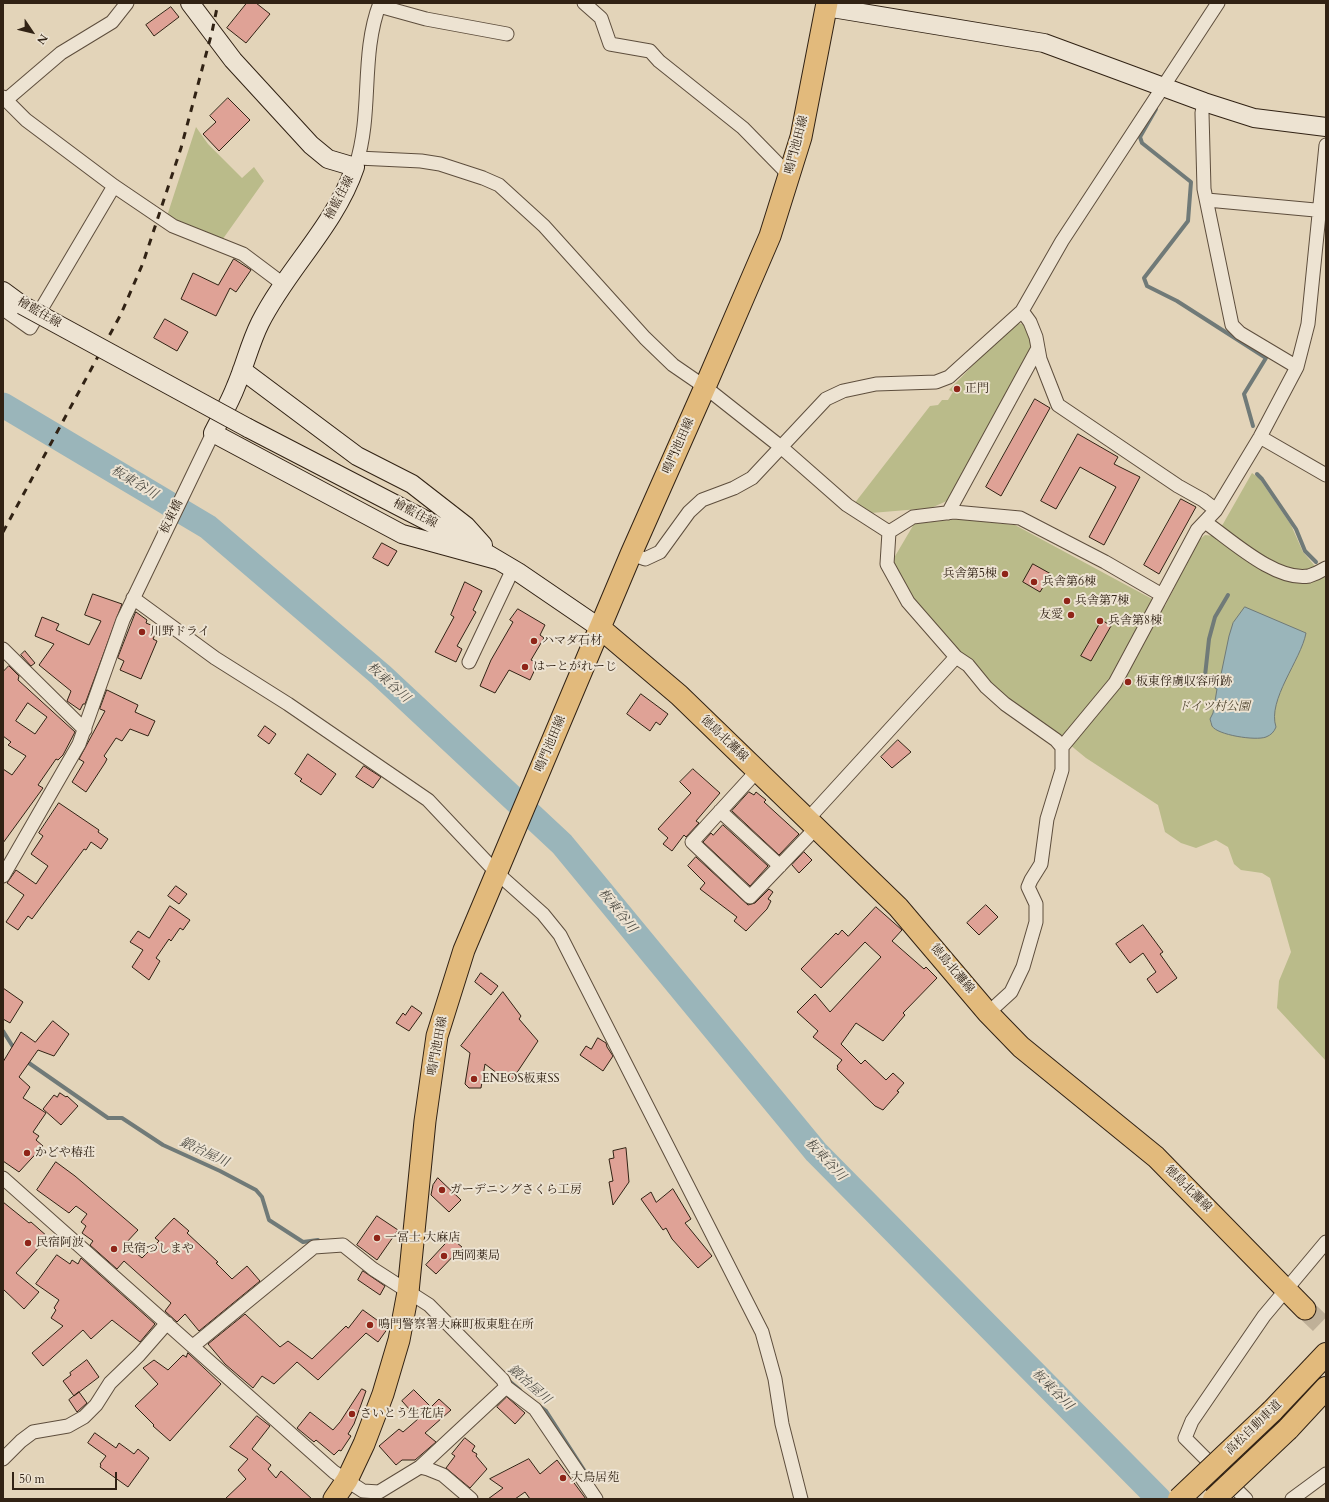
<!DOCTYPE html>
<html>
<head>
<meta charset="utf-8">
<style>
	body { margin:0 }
	#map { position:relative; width:1329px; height:1502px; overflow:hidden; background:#e3d4b9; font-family:Cardo,serif }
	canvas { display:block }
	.frame { position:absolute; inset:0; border:4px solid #312214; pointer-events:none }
	.north { position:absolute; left:12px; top:12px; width:40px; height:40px; -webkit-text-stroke:3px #ede3d2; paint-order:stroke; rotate:125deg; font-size:11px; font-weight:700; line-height:16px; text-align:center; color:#312214 }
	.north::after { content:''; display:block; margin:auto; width:14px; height:18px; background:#312214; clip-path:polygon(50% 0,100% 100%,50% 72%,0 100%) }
	.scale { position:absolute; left:12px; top:1472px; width:105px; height:18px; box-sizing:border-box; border:2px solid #312214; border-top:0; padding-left:5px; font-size:12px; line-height:14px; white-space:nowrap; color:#312214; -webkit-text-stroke:3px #ede3d2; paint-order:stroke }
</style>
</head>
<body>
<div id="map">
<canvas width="1329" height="1502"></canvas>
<div class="frame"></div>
<div class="north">N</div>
<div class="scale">50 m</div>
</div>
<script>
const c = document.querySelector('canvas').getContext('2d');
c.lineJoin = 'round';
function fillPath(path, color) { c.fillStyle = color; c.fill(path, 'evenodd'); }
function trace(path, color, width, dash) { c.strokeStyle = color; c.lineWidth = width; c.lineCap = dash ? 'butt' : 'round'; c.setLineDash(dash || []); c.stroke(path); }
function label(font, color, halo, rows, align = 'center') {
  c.font = font + ' Cardo,"Noto Serif JP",serif'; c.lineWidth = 4; c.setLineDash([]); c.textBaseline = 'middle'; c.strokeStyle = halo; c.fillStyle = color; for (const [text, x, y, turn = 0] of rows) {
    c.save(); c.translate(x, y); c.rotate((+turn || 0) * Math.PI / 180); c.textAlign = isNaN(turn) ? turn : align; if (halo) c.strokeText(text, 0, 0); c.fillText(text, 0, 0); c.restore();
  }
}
const green = new Path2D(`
	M196,127L208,144L242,178L254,167L264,181L220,243L167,216Z
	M1015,322L1028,326L1033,346L949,500L931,508L871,513L854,504L930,406L938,405L942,400H948L953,392L949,390Z
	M1252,473L1259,478L1291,525L1303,552L1326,579V1061L1277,1008L1279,981L1291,952L1270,878L1262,873L1241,870L1234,864L1228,847L1216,840L1196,848L1181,843L1165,832L1158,805L1086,758L1058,735L1008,700L957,652L919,611L891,563L914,524L959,519L1015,525L1165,606L1198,541L1205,535L1214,536L1223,524Z`);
const water = new Path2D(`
	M1245,607L1306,633C1301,660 1267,700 1276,727C1274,732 1271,735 1266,737C1256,741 1217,735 1212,726C1211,724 1211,721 1210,719L1213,713L1217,689L1215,688V685L1219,684L1229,636L1233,623Z`);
const stream = new Path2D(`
	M1156,109L1140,137L1142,143L1191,182L1188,221L1144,278L1147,286L1177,301L1266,358L1244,394L1253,426
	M1257,474L1262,479L1296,529L1305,551L1316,562
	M1209,685H1204L1209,639L1215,617L1228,595
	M3,1031L15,1050
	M26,1061L108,1118H122L163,1145L220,1171L256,1190L262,1197L269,1220L303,1242L318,1240
	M508,1380L520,1390
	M539,1406L546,1411L584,1470`);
const river = new Path2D(`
	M3,405L208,527L381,675L562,844L816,1152L1159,1499`);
const building = new Path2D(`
	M247,3H256L270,14L246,43L227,28Z
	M171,7L179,17L154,36L146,25Z
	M228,98L250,120L219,151L203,134L216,122L210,116Z
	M234,259L251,270L236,292L230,288L216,316L181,299L193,273L218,285Z
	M165,319L188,332L177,351L154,338Z
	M1035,399L1050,408L1001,496L986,487Z
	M1078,434L1118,457L1114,464L1140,477L1104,545L1089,537L1116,487L1080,467L1056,509L1041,501Z
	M1181,499L1196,507L1159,574L1144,565Z
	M382,543L397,551L388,566L373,558Z
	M1033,564L1051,574L1040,592L1023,582Z
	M465,582L482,591L473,610L476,612L457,646L462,649L456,662L435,652L454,617L451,615Z
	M93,594L122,604L85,704H83L80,710L67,701L71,691L39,665L54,644L35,636L42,617L59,624L56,630L89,645L101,621L85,615Z
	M518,609L545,625L540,635L544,638L531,660L538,663L530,680L509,670L495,693L480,686L491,660L513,622L510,620Z
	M136,612L147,620L146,623L158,628L153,639L157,641L141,679L120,670L124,661L118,658Z
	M1102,620L1111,626L1091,661L1081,656Z
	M25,651L35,663L31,666L21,655Z
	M9,666L19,676L18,680L75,732L63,755L58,760L56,759L38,785L43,788L3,843V769L12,775L26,756L8,745L11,742L3,736V672ZM28,703L47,717L35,734L16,721Z
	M107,690L138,705L135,712L155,721L148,736L130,729L122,741L116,738L104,756L107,759L105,763L86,792L72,782L84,762L79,759L105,711L100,709Z
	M641,694L668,714L660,725L656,722L650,731L627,714Z
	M265,726L276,734L269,744L258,736Z
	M898,740L911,752L892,768L881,757Z
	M308,754L336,774L321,795L300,781L302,779L295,774Z
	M364,766L381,777L373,788L356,777Z
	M693,769L720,793L696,821L699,823L686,837L684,835L672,851L663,844L668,838L658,829L691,793L680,782Z
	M749,792L754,795L756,792L766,800L764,802L799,834L779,855L732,811Z
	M59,803L99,830L98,832L108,839L101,849L91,842L86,850L84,849L32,919L28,916L18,930L6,922L24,895L7,883L16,870L36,884L48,866L31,854L43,836L39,833Z
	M723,825L768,866L750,886L703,842L711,833L713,835Z
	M804,852L812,860L799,873L792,865Z
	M696,857L748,905L755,903L769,889L773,892L768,899L771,901L767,909L746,931L734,921L737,917L700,889L705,883L688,866Z
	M176,886L187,894L179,904L168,896Z
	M986,905L998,917L979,935L967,923Z
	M170,906L190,920L183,930L180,928L171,941L169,939L156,958L160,961L149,980L132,967L143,950L130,942L138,931L149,938Z
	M876,907L902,930L892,941L924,969L926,967L937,978L903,1013L905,1015L883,1041L856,1023L841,1044L861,1064L865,1060L886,1080L893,1073L904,1083L897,1091L899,1092L883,1110L875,1106L837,1069L838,1067L837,1066L842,1060L813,1037L818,1031L797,1012L815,994L830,1012L881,957L865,942L821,988L801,969L836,933L838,935L842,930L848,936Z
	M1143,925L1163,952L1160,954L1177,978L1157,993L1147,979L1156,972L1143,953L1130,963L1116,944Z
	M481,973L498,986L491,995L475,982Z
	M3,988L23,1002L10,1023L3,1019Z
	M503,992L521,1016L519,1019L538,1041L510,1083L485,1064L481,1088H469L465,1084L470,1053L461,1046Z
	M412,1006L422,1013L409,1031L396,1023L403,1013L405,1015Z
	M53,1021L69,1034L54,1056L38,1050L19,1077L30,1087L23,1098L46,1113L33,1132L39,1136L36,1140L43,1146L19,1172L3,1161V1062L21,1032L35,1042Z
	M598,1038L606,1043L607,1047L613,1056L603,1071L580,1055L586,1046L591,1049Z
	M60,1093L66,1097L67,1096L78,1106L61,1125L43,1109L54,1095L57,1097Z
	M626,1148L629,1182L613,1205L609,1182L613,1181L609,1159L614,1158L613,1151Z
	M56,1162L75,1176L138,1230L125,1244L142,1258L159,1241L155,1238L174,1218L189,1231L187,1233L218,1262L216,1263L232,1279L247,1266L260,1281L199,1331L185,1314L177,1322L165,1311L171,1303L124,1261L117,1269L90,1245L93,1241L82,1233L86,1226L81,1222L87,1214L76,1206L69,1213L37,1190Z
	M438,1178L461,1200L449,1212L431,1195L433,1185Z
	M673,1189L691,1219L685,1223L712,1256L698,1268L672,1239L666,1228L663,1230L641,1199L651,1192L656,1202Z
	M3,1202L29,1223L31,1222L48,1237L16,1273L39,1292L24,1309L3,1289Z
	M377,1216L398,1230L377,1260L357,1245Z
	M451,1238L462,1247L436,1274L426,1265Z
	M57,1255L70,1264L72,1260L78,1264L81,1258L155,1324L140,1342L112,1320L91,1339L83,1330L43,1366L32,1353L63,1326L51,1318L56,1310L54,1308L59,1300L36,1284Z
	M363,1271L385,1286L380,1295L358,1280Z
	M363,1310L388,1328L378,1342L366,1333L318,1380L297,1362L274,1384L262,1376L253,1388L225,1364L208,1344L245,1314L280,1347L288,1341L312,1359L346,1326L348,1328Z
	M188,1353L221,1384L170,1441L153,1426L154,1425L135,1406L158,1384L143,1368L154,1360L168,1370L183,1355L186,1357Z
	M87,1360L99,1377L74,1396L63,1381L71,1375L70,1373Z
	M362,1389L366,1391L354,1424L348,1434L351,1436L341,1451L339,1450L334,1455L316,1440L314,1442L297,1428L310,1412L333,1430L340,1422Z
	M414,1390L431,1407L439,1399L451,1410L425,1433L436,1442L415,1460H402L396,1465L379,1446L399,1429L403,1432L418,1419L402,1401Z
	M79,1392L87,1403L77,1412L69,1400Z
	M507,1397L525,1413L515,1424L497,1407Z
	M257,1416L270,1426L252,1449L271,1465L268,1469L276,1478L281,1471L312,1499H225L246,1479L238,1470L248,1459L230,1447Z
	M95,1433L116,1448L119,1443L134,1454L138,1449L149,1458L128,1487L100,1467L101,1465L100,1464L106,1456L88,1443Z
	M465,1438L475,1446L472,1451L477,1454L476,1456L487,1469L470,1488L446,1468L455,1456L452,1454Z
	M529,1459L540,1474L557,1460L586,1499H530L525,1492L515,1499H488L503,1488L490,1479Z`);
const primaryTunnel = new Path2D(`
	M1305,1309L1326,1329`);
const street = new Path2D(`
	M584,3L601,18L610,44L650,51L659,61L743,128L789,175
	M379,6L426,19L507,34
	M3,97L26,120L114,186L173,226L243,254L283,284
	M6,100L61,53L112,22L127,3
	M1204,102L1202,113L1204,189L1232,325L1240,333L1297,367
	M358,158L421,161L440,164L483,178L499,185L544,226L645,338L673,365L705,387L781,447L847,505L889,532
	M356,165C373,112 360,55 380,3
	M1207,200L1326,211
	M3,309L30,328L114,186
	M1022,311L1030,322L1036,337L1040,359L1058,405L1178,486L1203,500L1216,510
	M1260,437L1326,475
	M948,513L1038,348
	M1205,522C1231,540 1276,582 1309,576C1315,574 1321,571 1326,568
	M631,554L645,559L660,552L689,512L702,500L734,488L752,478L826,399L843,391L876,384L936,382L949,377L1022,311L1062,241L1218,3
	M133,598L215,658L288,704L428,800L496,872L543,914L560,935L762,1332L775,1379L782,1424L801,1499
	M3,649L85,730
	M469,662L513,569
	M1062,747L1115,683L1197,530L1216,510L1260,437L1297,367L1308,324L1326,145
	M757,771L692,842L750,897L816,828
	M720,811L780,866
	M807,820L956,657
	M3,876L79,744L123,620L213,433
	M988,1013L1011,992L1023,967L1036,922V904L1028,887L1031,880L1041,864L1047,819L1062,770V747L1056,740L1005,704L986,687L968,665L956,657L908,602L887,564L889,532L913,517L954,512L1020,518L1105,562L1162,595
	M3,1178L334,1472L363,1491L379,1492L420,1467L428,1469L443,1475L471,1499
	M193,1346L314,1247L343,1245L373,1269L429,1305L503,1380L506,1387L420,1467
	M506,1387L535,1409L596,1499
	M3,1459L21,1441L33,1432L68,1426L84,1417L96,1405L110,1383L139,1355L167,1323
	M1246,1499L1185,1438L1192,1421L1264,1316L1326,1242
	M1292,1499L1326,1474`);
const secondary = new Path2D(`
	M190,3L233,60L311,145L328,159L355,167C335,226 287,269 260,323C250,343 245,365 236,386C230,402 221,417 213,433L402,534L497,560
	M826,7L1044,43L1204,102L1254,118L1326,127
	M3,291L22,305
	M242,370L357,456L412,484L466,526L483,545
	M248,428L464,540L518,572L600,628`);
const primary = new Path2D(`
	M600,628L679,695L898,907L988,1013L1021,1047L1156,1157L1305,1309
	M334,1499L347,1480L364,1444L383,1394L399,1340L408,1292L425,1121L437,1036L464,950L631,554L705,387L770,236L801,137L827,3`);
const highway = new Path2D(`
	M1272,1411L1326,1354
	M1288,1429L1326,1388`);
const rail = new Path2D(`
	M3,532L121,314L143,263L181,148L212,32L218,3`);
const secondaryBridge = new Path2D(`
	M22,305L248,428`);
const highwayBridge = new Path2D(`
	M1179,1499L1272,1411
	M1214,1499L1288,1429`);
const markers = [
	[957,389,4,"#8f2418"],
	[1005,574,4,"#8f2418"],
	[1034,582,4,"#8f2418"],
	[1067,601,4,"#8f2418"],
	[1071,615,4,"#8f2418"],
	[1100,621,4,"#8f2418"],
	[142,632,4,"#8f2418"],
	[534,641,4,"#8f2418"],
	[525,667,4,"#8f2418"],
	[1128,682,4,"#8f2418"],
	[474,1079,4,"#8f2418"],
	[27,1153,4,"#8f2418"],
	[442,1190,4,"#8f2418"],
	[377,1238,4,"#8f2418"],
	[28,1243,4,"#8f2418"],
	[114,1249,4,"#8f2418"],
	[444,1256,4,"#8f2418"],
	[370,1325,4,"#8f2418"],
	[352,1414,4,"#8f2418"],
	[563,1478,4,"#8f2418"]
];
const streetNames = [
	["鳴門池田線",797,145,-75],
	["檜藍住線",340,198,-62],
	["檜藍住線",39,313,30],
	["鳴門池田線",679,446,-66],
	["檜藍住線",415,514,28],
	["板東橋",172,517,-64],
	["徳島北灘線",724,739,44],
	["鳴門池田線",551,744,-67],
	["徳島北灘線",952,969,50],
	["鳴門池田線",438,1046,-79],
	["徳島北灘線",1188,1189,45],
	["高松自動車道",1254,1428,-44]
];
const poiNames = [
	["正門",965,389],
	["兵舎第5棟",997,574,"right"],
	["兵舎第6棟",1042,582],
	["兵舎第7棟",1075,601],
	["友愛",1063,615,"right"],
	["兵舎第8棟",1108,621],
	["川野ドライ",150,632],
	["ハマダ石材",542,641],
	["はーとがれーじ",533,667],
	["板東俘虜収容所跡",1136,682],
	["ENEOS板東SS",482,1079],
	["かどや椿荘",35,1153],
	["ガーデニングさくら工房",450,1190],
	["一冨士 大麻店",385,1238],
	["民宿阿波",36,1243],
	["民宿つしまや",122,1249],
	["西岡薬局",452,1256],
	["鳴門警察署大麻町板東駐在所",378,1325],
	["さいとう生花店",360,1414],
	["大鳥居苑",571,1478]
];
const parkNames = [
	["ドイツ村公園",1214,707]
];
const waterNames = [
	["板東谷川",134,483,31],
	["板東谷川",388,683,42],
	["板東谷川",617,911,51],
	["鍛冶屋川",204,1153,25],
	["板東谷川",825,1160,47],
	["鍛冶屋川",529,1385,41],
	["板東谷川",1052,1390,45]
];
fillPath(green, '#babb8a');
fillPath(water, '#9ab5ba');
trace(water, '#707a78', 1);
trace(stream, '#707a78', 4);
trace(river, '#9ab5ba', 25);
fillPath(building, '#dfa296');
trace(building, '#312214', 1);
trace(primaryTunnel, '#bfb098', 21, [21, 10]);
trace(street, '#5e4e3d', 15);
trace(secondary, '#312214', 20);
trace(primary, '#312214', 23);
trace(highway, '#312214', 24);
trace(street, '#ede3d2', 13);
trace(secondary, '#ede3d2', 18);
trace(primary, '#e2ba7c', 21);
trace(highway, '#e2ba7c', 22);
trace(rail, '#312214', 3, [7, 7]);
trace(secondaryBridge, '#312214', 20, []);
trace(highwayBridge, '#312214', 24, []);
trace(secondaryBridge, '#ede3d2', 18);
trace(highwayBridge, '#e2ba7c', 22);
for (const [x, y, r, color] of markers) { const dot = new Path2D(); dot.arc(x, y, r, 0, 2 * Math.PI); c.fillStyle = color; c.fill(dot); trace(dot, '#ede3d2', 1.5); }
label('12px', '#312214', '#ede3d2', streetNames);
label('12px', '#312214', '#ede3d2', poiNames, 'left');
label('italic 12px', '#534832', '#ede3d2', parkNames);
label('italic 13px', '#504e46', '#ede3d2', waterNames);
</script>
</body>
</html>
